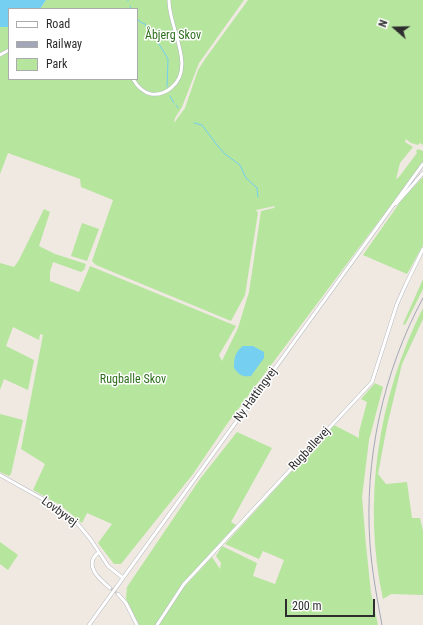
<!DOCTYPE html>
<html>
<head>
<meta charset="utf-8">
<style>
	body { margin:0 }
	#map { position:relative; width:423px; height:625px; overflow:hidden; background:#efe9e1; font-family:"Roboto Condensed",sans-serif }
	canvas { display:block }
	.legend { position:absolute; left:8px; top:8px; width:130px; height:72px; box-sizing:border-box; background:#fff; border:1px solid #ababab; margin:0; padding:5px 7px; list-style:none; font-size:12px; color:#2e2e2e }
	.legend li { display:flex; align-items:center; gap:8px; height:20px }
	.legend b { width:20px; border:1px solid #ababab }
	.north { position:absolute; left:375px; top:8px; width:40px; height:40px; -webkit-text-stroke:3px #fff; paint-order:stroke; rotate:290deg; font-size:11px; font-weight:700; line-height:16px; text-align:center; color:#2e2e2e }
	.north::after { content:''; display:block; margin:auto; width:14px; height:18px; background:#2e2e2e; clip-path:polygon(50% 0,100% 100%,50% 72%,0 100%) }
	.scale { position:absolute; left:285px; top:599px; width:90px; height:18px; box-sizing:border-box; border:2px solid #2e2e2e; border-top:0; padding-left:5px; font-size:12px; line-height:14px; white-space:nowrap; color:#2e2e2e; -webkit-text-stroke:3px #fff; paint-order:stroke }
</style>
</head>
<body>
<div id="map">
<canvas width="423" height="625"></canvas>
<ul class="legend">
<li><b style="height:5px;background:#fff"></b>Road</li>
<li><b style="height:5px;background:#a3a6b8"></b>Railway</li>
<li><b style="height:11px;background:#b6e59e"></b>Park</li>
</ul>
<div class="north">N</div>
<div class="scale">200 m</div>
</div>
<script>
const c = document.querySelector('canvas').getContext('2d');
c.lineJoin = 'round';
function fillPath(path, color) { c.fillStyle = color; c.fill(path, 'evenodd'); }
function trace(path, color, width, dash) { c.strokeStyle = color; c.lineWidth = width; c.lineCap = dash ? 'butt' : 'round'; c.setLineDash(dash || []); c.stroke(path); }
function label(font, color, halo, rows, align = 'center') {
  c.font = font + ' "Roboto Condensed",sans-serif'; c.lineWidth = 3; c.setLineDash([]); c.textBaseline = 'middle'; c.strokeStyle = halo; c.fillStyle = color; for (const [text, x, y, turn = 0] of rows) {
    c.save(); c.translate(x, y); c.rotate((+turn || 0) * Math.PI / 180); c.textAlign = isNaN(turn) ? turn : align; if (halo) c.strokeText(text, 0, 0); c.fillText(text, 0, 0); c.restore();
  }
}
const green = new Path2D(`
	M46,0H244L199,63L182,107L175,118L174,123L185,108L198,70L205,59L248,0H423V145L420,143L418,145L411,143L406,139L405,142L413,147L400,163L396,179L399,177L417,153L416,151L418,149L423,151V162L227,424L193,474L121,564H114L98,543L112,524L87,513L82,523L60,505L33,490L45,464L21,449L43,335L40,334L39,340L13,327L6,346L34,360L28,390L4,379L0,390V263L14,267L19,260L44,209L50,212L39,246L55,254L86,264L84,270L81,272L53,262L50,272V281L79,292L90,266L236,326L219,355L222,361L238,328L249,292L261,211L274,208L275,206L256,210L258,213L245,295L231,321L96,265L92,261L113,200L81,187L80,179L8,153L0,174V27H9V79H137V9H40Z
	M423,177V245L407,274L363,255L403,198Z
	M82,223L99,229L87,261L71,256Z
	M423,279V289L405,325L403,324Z
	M423,308V319L402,364L387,426L378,474L386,484L407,482L412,518H420L423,531V595L391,594L383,599C362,501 378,397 423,308Z
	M375,383L383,387L369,440L362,497L366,545L371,593L378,625H159L183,588L212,557L220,569L221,563L216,556L222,546L257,563L253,576L275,584L284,560L263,551L259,559L225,544L334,425L359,438V432L367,402L361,399Z
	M0,414L23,420L11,474L9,476L0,472Z
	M237,432L272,448L231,522L236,525L181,585L156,625H139L126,599L127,587L200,479Z
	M0,542L18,555L8,570L0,564Z`);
const water = new Path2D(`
	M0,0H46L40,9H9V27H0Z
	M243,346H253L264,352V358L251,376C242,377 239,375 234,368C234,358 235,352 243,346Z`);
const stream = new Path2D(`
	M128,0V1
	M130,6L131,9
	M137,18L140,22L145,24L148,30L153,34L168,59L167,87
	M170,96L174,103
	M176,105L178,108
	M194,123L202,125L217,145L225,154L240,165L246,178L257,188L258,197`);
const minorTunnel = new Path2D(`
	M110,588L118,594`);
const minor = new Path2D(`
	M0,55L9,50
	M133,79C137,86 142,92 151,94C159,95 165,93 171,88C197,68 168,26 169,0
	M396,204L423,173
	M0,475L50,503L65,513L77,523L91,540L108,566L123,578
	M98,553C83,565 100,580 110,588
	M118,594L126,603L137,625
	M89,625L423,164
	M157,625L184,584L372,382L397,304L406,284L423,249`);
const rail = new Path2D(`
	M382,625C377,598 372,572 370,544C364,460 383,372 423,298`);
const parkNames = [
	["Åbjerg Skov",173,36],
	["Rugballe Skov",133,380]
];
const streetNames = [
	["Ny Hattingvej",256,395,-54],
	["Rugballevej",310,449,-47],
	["Lovbyvej",59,512,36]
];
fillPath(green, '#b6e59e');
fillPath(water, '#75cff0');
trace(stream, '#75cff0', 1);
trace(minorTunnel, '#c8c4bd', 3, [3, 1.5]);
trace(minor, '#b4b7c1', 4);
trace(minor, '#fff', 3);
trace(rail, '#a3a6b8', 1);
label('12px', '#2c6e1b', '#fff', parkNames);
label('12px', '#2e2e2e', '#fff', streetNames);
</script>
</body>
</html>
